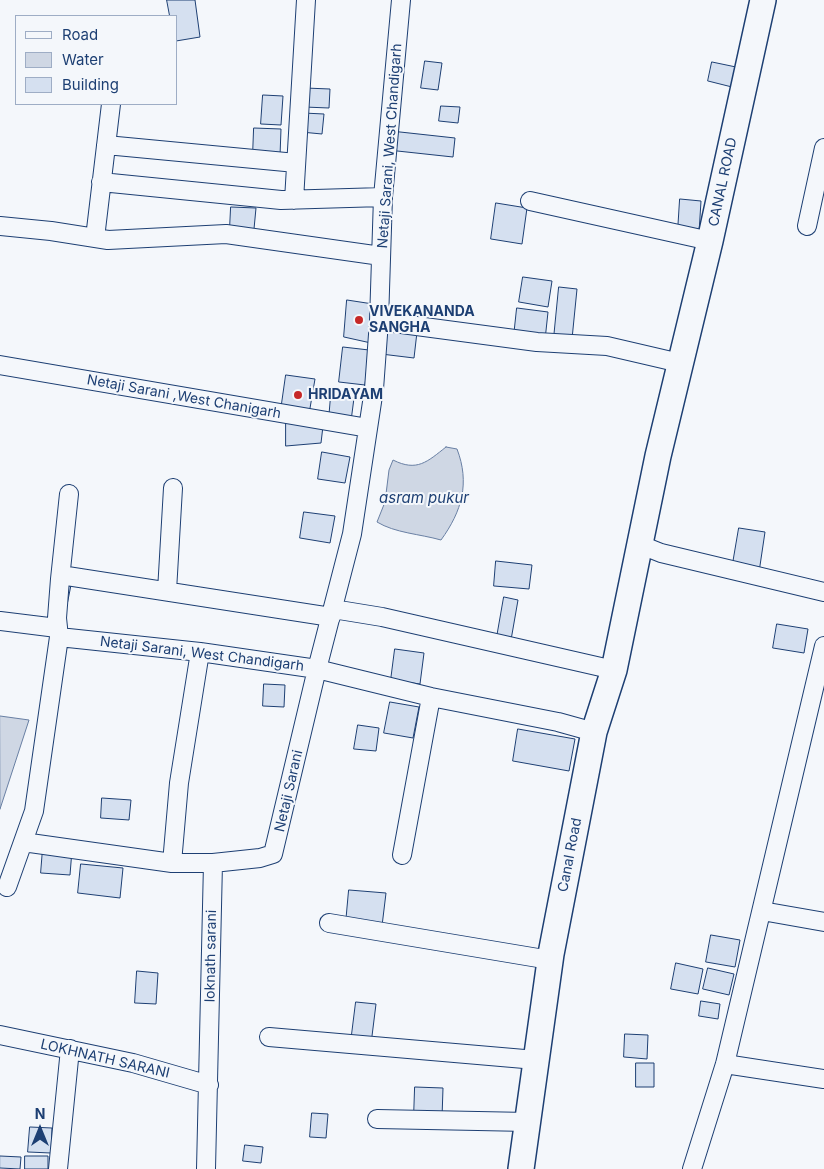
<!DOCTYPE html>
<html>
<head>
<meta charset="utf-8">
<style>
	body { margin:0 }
	#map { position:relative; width:824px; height:1169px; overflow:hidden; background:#f4f7fb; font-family:Inter,sans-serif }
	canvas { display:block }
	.legend { position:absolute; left:15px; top:15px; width:162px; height:90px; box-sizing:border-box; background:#f4f7fb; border:1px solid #9eadc5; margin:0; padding:6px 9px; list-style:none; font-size:15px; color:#1d3f73 }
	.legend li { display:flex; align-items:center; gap:10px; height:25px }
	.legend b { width:25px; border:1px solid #9eadc5 }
	.north { position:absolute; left:15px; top:1104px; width:50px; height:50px; -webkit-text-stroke:4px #f4f7fb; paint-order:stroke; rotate:0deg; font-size:14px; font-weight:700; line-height:20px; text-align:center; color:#1d3f73 }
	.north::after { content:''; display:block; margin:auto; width:18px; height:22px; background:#1d3f73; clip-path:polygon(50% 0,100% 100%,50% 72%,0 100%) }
</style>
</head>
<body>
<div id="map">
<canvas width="824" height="1169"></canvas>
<ul class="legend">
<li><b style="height:6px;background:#f4f7fb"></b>Road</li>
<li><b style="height:14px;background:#cfd7e4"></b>Water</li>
<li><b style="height:14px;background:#d5e0f0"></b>Building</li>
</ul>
<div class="north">N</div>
</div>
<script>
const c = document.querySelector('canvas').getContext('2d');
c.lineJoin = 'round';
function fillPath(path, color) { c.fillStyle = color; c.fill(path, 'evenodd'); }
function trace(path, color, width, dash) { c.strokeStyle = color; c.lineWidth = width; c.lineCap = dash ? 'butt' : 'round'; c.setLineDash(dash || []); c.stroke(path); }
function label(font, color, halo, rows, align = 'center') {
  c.font = font + ' Inter,sans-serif'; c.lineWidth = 4; c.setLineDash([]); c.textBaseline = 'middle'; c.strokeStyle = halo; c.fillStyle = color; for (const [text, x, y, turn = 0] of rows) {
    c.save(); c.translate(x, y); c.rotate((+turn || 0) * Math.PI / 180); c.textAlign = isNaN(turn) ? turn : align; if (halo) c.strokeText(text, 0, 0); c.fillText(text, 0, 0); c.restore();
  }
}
const water = new Path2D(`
	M446,447L457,449C470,483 462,511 441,540C420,534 395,533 377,522L385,502L389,470L393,460C417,472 427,462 446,447Z
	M0,716L29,720L0,809Z`);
const building = new Path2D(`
	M167,0H195L200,37L176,41V16H170Z
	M425,61L442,63L438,90L421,88Z
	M712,62L736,67L732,87L708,81Z
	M305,88L330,89L329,108L304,107Z
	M263,95L283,96L281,125L261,124Z
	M441,106L460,107L458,123L439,121Z
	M303,113L324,114L322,134L301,132Z
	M254,128L281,129L280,156L253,155Z
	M391,131L455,138L453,157L388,150Z
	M680,199L701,201L699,233L678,231Z
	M496,203L527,208L522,244L491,239Z
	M231,207L256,208L254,229L230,228Z
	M523,277L552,281L548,307L519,302Z
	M559,287L577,289L572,339L554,338Z
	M347,300L373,304L371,343L344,337Z
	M517,308L548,312L545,340L514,336Z
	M384,328L417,332L414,358L381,354Z
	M343,347L369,350L365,385L339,382Z
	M286,375L315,379L309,414L281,410Z
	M331,396L354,398L351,421L329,419Z
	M286,421L323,426L321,443L286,446Z
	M322,452L350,457L345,483L318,479Z
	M304,512L335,516L330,543L300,538Z
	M739,528L765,532L758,579L731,575Z
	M496,561L532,565L529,589L494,586Z
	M62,584L71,585L67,605L61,604Z
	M504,597L518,600L511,640L497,637Z
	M777,624L808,629L804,653L773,648Z
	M395,649L424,653L420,684L391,680Z
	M264,684L285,685L284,707L263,706Z
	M390,702L419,707L413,738L384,733Z
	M358,725L379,728L376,751L354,749Z
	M518,729L575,739L569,771L513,761Z
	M102,798L131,800L129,820L101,818Z
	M43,848L72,850L70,875L41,873Z
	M81,864L123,868L120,898L78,893Z
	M349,890L386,893L382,926L346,923Z
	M711,935L740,940L735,967L706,962Z
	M676,963L703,969L698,994L671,989Z
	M708,968L734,974L729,995L703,989Z
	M137,971L158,973L156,1004L135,1003Z
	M701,1001L720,1004L718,1019L699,1016Z
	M356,1002L376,1004L371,1044L351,1042Z
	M625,1034L648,1035L647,1059L624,1057Z
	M636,1063H654V1087H636Z
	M415,1087L443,1088L442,1118L414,1117Z
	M312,1113L328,1114L326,1138L310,1137Z
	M30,1127L52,1128L51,1153L28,1152Z
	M245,1145L263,1147L261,1163L243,1161Z
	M0,1156L21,1157L20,1169L0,1168Z
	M25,1156H48V1169H25Z`);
const street = new Path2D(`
	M106,145L296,163
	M101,182L281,200L383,197
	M294,200L306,0
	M530,201L710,241
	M0,226L51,231L108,240L226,234L381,256
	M807,226L824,148
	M95,238L111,104
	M379,321L537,342L607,346L680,363
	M0,365L368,428
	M641,545L661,553L824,592
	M60,579L69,494
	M167,591L173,488
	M333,609L382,617L614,670
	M0,621L57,628
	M59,637L57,618L60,579L63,576H67L331,617
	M200,652L179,783L172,863H213L206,1169
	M23,842L172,863
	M402,855L431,697
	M213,863L260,858L273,854L317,669L431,697L558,722L594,732
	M7,887L34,811L59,637L200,652L317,669L352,534L374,389L379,321L383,197L401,0
	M762,911L824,922
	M329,923L550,960
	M0,1035L133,1063L209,1085
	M269,1037L536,1060
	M725,1064L824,1079
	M377,1119L528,1122
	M58,1169L70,1049
	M692,1169L725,1064L824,646`);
const secondary = new Path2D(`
	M521,1169L551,954L594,732L614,670L658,456L710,241L763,0`);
const markers = [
	[359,320,5,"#c62828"],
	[298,395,5,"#c62828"]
];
const streetNames = [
	["Netaji Sarani, West Chandigarh",390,146,-86],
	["CANAL ROAD",723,182,-78],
	["Netaji Sarani ,West Chanigarh",184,397,10],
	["Netaji Sarani, West Chandigarh",202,654,7],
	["Netaji Sarani",289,791,-77],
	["Canal Road",570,855,-79],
	["loknath sarani",211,956,-89],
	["LOKHNATH SARANI",105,1059,13]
];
const poiNames = [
	["VIVEKANANDA",369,312],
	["SANGHA",369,328],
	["HRIDAYAM",308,395]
];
const waterNames = [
	["asram pukur",424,498]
];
fillPath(water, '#cfd7e4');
trace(water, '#687fa3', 1);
fillPath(building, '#d5e0f0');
trace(building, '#1d3f73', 1);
trace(street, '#1d3f73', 20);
trace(secondary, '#1d3f73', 28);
trace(street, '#f4f7fb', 18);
trace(secondary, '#f4f7fb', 25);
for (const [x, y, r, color] of markers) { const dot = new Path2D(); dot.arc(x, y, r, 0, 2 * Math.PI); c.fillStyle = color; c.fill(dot); trace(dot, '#f4f7fb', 2); }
label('14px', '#1d3f73', '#f4f7fb', streetNames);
label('bold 14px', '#1d3f73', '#f4f7fb', poiNames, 'left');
label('italic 15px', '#1d3f73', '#f4f7fb', waterNames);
</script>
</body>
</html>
